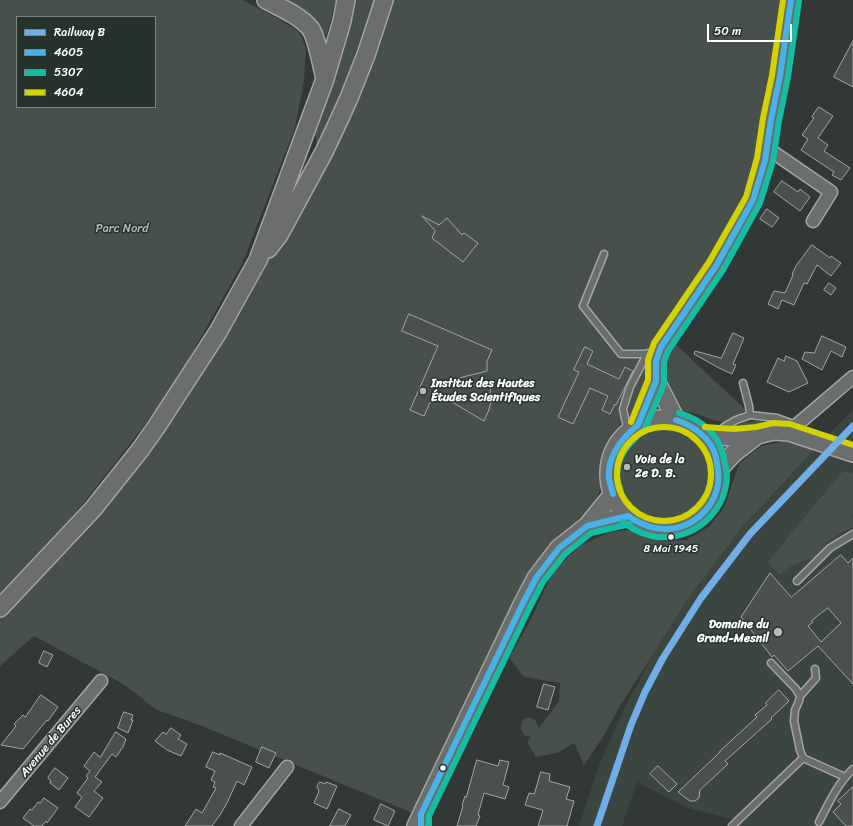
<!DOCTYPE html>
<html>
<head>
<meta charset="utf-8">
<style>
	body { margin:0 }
	#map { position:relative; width:853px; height:826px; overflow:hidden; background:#323835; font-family:Sriracha,sans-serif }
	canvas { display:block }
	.legend { position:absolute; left:16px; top:16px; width:140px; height:92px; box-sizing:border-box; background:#26332d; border:1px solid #7d8581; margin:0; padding:5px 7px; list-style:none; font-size:12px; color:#fff }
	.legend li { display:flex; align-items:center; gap:8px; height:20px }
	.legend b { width:20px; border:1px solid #7d8581 }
	.scale { position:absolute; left:707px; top:24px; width:85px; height:18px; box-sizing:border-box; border:2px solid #fff; border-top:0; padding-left:5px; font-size:12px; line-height:14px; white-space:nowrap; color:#fff; -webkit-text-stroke:3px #26332d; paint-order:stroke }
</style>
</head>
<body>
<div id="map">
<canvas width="853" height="826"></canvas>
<ul class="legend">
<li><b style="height:5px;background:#71ade7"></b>Railway B</li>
<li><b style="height:5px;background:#46b2e6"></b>4605</li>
<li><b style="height:5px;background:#13bea4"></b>5307</li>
<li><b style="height:5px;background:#d2d200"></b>4604</li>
</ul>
<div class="scale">50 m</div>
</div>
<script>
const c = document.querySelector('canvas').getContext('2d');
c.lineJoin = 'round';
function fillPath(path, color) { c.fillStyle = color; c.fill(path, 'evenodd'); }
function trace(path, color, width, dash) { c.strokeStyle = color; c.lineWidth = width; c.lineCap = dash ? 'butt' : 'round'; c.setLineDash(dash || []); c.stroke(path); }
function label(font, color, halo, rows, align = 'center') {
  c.font = font + ' Sriracha,sans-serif'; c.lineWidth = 3; c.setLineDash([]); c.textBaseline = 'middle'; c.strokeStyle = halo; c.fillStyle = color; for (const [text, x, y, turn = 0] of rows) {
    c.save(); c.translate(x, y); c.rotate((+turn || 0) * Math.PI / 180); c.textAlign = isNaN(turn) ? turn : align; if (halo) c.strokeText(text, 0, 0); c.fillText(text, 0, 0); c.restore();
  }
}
const built = new Path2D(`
	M853,410V442L851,444L827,436Z
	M815,449L853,462V826H740V821L690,809L637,782L622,826H579L584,810L600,763L622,713L652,656L692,593L743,526Z`);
const green = new Path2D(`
	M0,0H242L279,19L299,32L306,48L304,81L295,128L242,264L169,394L78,510L35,557L72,542L221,335L322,173L315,134L344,32L352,0H786L763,143L747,200L710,267L639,363L597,499L499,632L417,815L202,726L157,710L123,684L34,636L0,666ZM17,17H155V107H17Z
	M283,0H336L327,34L320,33Z
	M673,342L746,410L731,420L723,422L712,420L698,414L682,411L673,399L668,387L665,370Z
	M647,364L648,387L635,415L630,417C623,399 636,381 644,366Z
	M757,421L778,424L780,426L725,429L746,422Z
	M617 473a46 46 0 1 1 92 0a46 46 0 1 1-92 0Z
	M787,441L815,449L743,526L692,593L620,706L603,737L584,765L574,743L557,753L536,757L527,742L531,737L524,735C520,728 519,726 524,719L529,717L535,720L539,728L549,715L559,701L560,683L524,677L509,658L530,621L553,572L581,545L610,532L628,530L664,541L686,540L710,526L725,506L733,481L740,463L761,446Z
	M843,471L853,473V514L851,516L853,519V527L839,534L826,543L815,557L791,566L780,575L768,562C793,532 817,501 843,471Z`);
const building = new Path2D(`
	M853,41V87L834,77Z
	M819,107L833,116L818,138L828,145L824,151L850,168L841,180L832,175L834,172L801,150L808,139L802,135L814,118L812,117Z
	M782,181L798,192L800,189L810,197L800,211L774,192Z
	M767,209L779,218L772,227L760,219Z
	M422,216L439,225L447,218L462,235L464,233L478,243L463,262L432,238L435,231Z
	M812,245L830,258L831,256L841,263L831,276L817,265L807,284L804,283L794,305L782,300L778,309L768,304L774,291L785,293L793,275L792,274L796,266Z
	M829,283L836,288L831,295L824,290Z
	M409,314L492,350L487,361V371L443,382L491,387L489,399L492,400L488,412L484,421L435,392L433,398H432L424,416L410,410L438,346L402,331Z
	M733,333L744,338L733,364L736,365L732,374L719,368L694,354L695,351L721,358Z
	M822,336L846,347L842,357L831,351L822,370L802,359L805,352L814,353Z
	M585,347L593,351L587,364L619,379L625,367L633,371L616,405L615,404L610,414L602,410L608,396L590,388L573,424L558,417L579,372L574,370Z
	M786,356L797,361L808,383L789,392L767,382L778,358L784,361Z
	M841,555L848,563L853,558V684L818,646L788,671L774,655L772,657L741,617L770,573L791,597ZM828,608L841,623L821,642L808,626L813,622L812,621Z
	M44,651L53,655L47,667L39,663Z
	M544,684L555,687L548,710L537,707Z
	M779,690L789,701L771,718L772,719L725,761L728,764L700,790L699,798L695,801H690L678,792L718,754L721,750L757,717L755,715L767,705L766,703Z
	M41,695L58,707L48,721L47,720L23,749L1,745L16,726L14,724L23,715L25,717Z
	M124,712L133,715L131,720H133L128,733L118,728Z
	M171,728L181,735L178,739L187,744L181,756L167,750L155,741L163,732L166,734Z
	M116,732L126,739L123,747L116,757L112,754L95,777L102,782L94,791L103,798L89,817L75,807L82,797L77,793L88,778L86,776L90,771L84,766L94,752L100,757Z
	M262,747L276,753L269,768L256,762Z
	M213,752L220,755V753L252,767L244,785L237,781L227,803L220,815L212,826H185L196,809L202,813L216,788L213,787L215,782L211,780L215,771L206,767Z
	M477,760L498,766L500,760L509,762L503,785L509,787L505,799L484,793L478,815L480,816L476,826H457L463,806L462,805L465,796L466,797Z
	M658,766L677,784L669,792L650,774Z
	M55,768L68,778L59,790L50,783L51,781L48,778Z
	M541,772L550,774L549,781L570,787L566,799L574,801L567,826H538L543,810L525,805L529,793L534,794Z
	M320,782L325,784L326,782L337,786L327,809L314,803L319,791L317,787Z
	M853,787V826H846L833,812L841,804L838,801Z
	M44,798L58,808L47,823L46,821L42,826H34L23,818L30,809L32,810L38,802L40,803Z
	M381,804L395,811L388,826L374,820Z
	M339,809L351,815L345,826H330Z`);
const lane = new Path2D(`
	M604,254L583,306L621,354H647
	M743,383L749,406L750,415
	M628,432L623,409L630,387L647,354L648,353
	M719,433L724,427L736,420L750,415L777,418L796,425
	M797,581L830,548L853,534
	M771,663L796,689L800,696
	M815,669L816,678L800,696L799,701L795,710L794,721L800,750L803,758L845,777
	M819,822C829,803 837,784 853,769
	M732,826L803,758`);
const street = new Path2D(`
	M767,148L831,192L813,221
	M789,432L793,428L812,412L853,377
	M0,802L101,681
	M241,826L287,767`);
const secondary = new Path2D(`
	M266,0C281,8 299,15 310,28C317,37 322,67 325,79
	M268,249L279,235L324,152L339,120L349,98L366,55L384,0
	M656,381L676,420
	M609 474a55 55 0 1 1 110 0a55 55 0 1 1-110 0Z
	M638,425L651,395L656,381V361L661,347L716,266L753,200L765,160L771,120L780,76L791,0
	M704,435L734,437L757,435L774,431L789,432L853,453
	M719,469L734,453L757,435
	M587,526L628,516
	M0,608L93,509L140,450L157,426L218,332L258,260L325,79L342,21L346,0
	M416,826L522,605L536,578L559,548L587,526L613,494`);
const bus1 = new Path2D(`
	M638,425L656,381V361L661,347L716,266L753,200L765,160L771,120L780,76L791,0
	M613,494C612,489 610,484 609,479C607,456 622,438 638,425
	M628,516C640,524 654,530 668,529C691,528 711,511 717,489C719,481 719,473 717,464C716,452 710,441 700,433C693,427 685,423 676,420
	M421,826V814L522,605L536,578L559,548L587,526L628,516`);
const bus2 = new Path2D(`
	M645,428L664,384V362L668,351L723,270L760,203L773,161L779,121L788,77L799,1
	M621,492C620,487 617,482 617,477C616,457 629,443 643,431
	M623,522C636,532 653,539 669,537C701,534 726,508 727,476C727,472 726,468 725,464C723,449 717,437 706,427C698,420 689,416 679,413
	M429,826V816L529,609L543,582L565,554L591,533L630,524`);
const bus3 = new Path2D(`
	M631,422L648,380V360L654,343L709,262L746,197L757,158L763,118L772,75L783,0
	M617 474a47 47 0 1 1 94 0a47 47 0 1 1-94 0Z
	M705,427L734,429L756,427L773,423L790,424L853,445`);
const rail1 = new Path2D(`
	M597,826L631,725L645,692L663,658L701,598L750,534L853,426`);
const markers = [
	[423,391,4,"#b7b9b8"],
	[627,467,4,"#b7b9b8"],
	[671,537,3.5,"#fff"],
	[778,632,5,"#b7b9b8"],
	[443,768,3.5,"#fff"]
];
const busNames = [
	["8 Mai 1945",671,549]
];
const parkNames = [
	["Parc Nord",122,229]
];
const poiNames = [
	["Institut des Hautes",431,384],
	["Études Scientifiques",431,398],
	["Voie de la",635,460],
	["2e D. B.",635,474],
	["Domaine du",769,625,"right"],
	["Grand-Mesnil",769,639,"right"]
];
const streetNames = [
	["Avenue de Bures",51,742,-50]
];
fillPath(built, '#3b4640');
fillPath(green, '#47504b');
fillPath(building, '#4b4f4d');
trace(building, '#a3a5a4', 1);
trace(lane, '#a3a5a4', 9);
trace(street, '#a3a5a4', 15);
trace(secondary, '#a3a5a4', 20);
trace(lane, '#6b6e6d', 6);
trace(street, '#6b6e6d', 12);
trace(secondary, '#6b6e6d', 17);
trace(bus1, '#46b2e6', 6);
trace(bus2, '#13bea4', 6);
trace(bus3, '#d2d200', 6);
trace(rail1, '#71ade7', 7);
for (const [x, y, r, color] of markers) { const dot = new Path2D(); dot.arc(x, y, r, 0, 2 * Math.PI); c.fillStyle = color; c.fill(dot); trace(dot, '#26332d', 1.5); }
label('11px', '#fff', '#26332d', busNames);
label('12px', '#b7bbb9', '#26332d', parkNames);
label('bold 12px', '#fff', '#26332d', poiNames, 'left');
label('12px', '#fff', '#26332d', streetNames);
</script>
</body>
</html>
